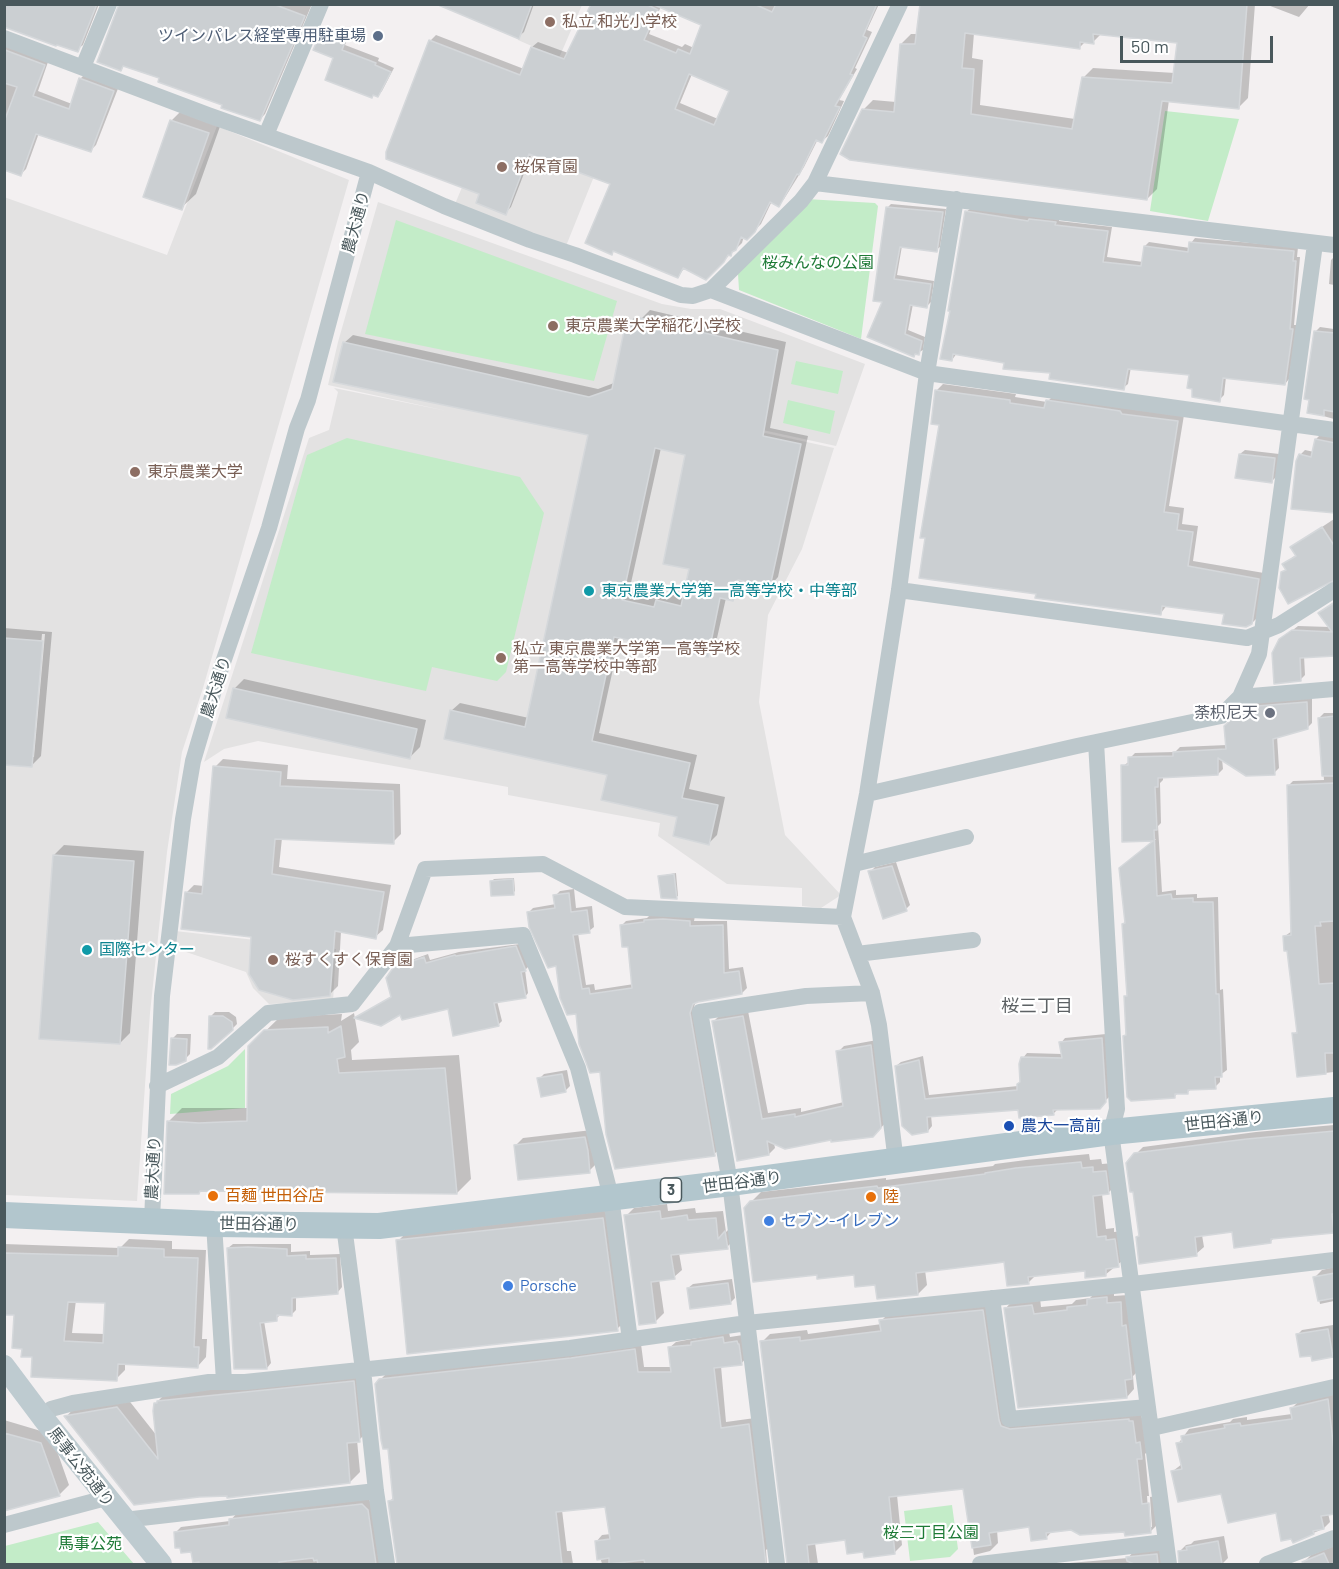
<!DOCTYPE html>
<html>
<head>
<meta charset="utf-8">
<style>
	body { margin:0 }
	#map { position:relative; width:1339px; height:1569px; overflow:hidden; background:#f3f0f1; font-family:Barlow,sans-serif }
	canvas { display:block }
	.frame { position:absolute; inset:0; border:6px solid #49585c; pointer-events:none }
	.scale { position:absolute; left:1120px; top:36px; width:153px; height:27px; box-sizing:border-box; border:3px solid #49585c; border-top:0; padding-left:8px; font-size:18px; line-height:21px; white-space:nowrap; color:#49585c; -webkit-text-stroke:4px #fff; paint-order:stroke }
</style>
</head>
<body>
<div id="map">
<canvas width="1339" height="1569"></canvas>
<div class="frame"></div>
<div class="scale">50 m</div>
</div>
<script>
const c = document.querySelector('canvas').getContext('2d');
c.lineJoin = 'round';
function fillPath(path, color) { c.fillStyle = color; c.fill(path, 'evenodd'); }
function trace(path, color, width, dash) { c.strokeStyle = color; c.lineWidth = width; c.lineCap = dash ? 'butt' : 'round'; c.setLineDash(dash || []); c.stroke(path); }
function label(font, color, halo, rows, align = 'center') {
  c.font = font + ' Barlow,"Noto Sans JP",sans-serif'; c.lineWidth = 4.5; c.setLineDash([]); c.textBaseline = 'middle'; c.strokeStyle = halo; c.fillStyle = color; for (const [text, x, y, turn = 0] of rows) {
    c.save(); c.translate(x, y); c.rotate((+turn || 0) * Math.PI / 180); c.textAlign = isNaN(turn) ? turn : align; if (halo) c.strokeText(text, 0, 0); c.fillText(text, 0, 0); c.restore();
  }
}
const education = new Path2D(`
	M532,5H582L559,58L518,40Z
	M496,106L605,149L566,246L455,204Z
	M217,126L349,180L203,688L182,752L167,852L150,1013L137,1201L5,1195L4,197L167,255Z
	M378,202L662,304L691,309H720L865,364L836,446L675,411L674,413L834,448L802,549L768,615L759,702L785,835L841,895L821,908L802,906V888L727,884L658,836L660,823L508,795V787L258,741L224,749L204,762L309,438L329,430L338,392L334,388L447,411L328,385L338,342Z
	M175,931L336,949L333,1002L269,1004L253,988L246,972L174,948Z`);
const green = new Path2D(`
	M1165,111L1239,119L1208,221L1150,211Z
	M806,199L875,203L878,206L861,339L739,290L738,274Z
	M396,220L617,301L594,381L365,334Z
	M796,361L843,371L838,394L791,384Z
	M788,400L835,411L830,434L783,423Z
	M347,438L520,477L544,513L506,672L497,681L432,667L426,691L251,653L307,455Z
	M245,1049V1108L170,1114L171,1094L228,1066Z
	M952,1505L958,1549L950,1557L910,1561L904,1511Z
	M98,1522L134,1564H5V1546Z`);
const shadow = new Path2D(`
	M4,4H99L83,45L77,50Z
	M120,4H312L265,114L260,119L161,77L125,65L121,69Z
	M436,4H534L524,32L518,37Z
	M592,4H662L649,34L682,47L685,44L694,48L703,25L684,4H879L867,30L872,32L855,68L857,69L839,100L844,101L828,136L822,141L818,139L804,167L784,199L778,205L772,201L761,224L747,238L744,236L742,243L706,278L685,267L678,277L614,250L612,253V184L532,153L511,207L505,213L481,194L430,41L436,35L524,69L532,47L538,42L568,53ZM692,74L731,90L718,119L680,103Z
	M922,4H1255L1248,98L1238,108L1169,100L1157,189L1147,199L863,110L873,100L896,102L901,44L911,34H918ZM974,33L1080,47L1086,41L1093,42L1102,33L1179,42L1175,73L1093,68L1083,78L1075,119L980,105L983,60L972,58Z
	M1265,4H1310L1299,17Z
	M326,29L348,38L345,45L379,58L378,61L394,68L382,91L378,95L335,57L322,33Z
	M4,42L49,59L38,91L72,104L81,78L86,73L119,86L96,145L91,150L39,133L26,169L21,174L4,168Z
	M186,106L223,118L196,194L181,208L171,121Z
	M891,204L946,209L940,247L936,250L902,246L897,275L934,281L931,302L927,306L913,304L908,330L925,337L923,350L914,355L884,301L887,208Z
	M971,208L1059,218V221L1112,227L1107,257L1143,262L1145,246L1149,242L1190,248L1191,243L1195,238L1298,247L1297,257H1300L1294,325H1297L1289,379L1285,384L1226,377L1224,395L1219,400L1191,374L1131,367L1128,384L1123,388L957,353L952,360V310L966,212Z
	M1334,257V285L1329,284L1331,260Z
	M650,310L786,342L770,428L808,436L778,577L770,586L743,580L741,591L733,599L726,598L715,647L707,655L620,637L599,733L697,755L689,789L725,797L717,835L709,843L679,816L608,774L451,711L460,703L529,718L590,434L344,343L353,335L598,389L614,383L626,327L634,318L641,319ZM661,448L687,454L690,568L684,597L665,593L659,599L629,592Z
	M1320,327L1334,329V419L1309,412L1315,332Z
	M943,384L1016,394L1015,397L1047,402L1054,395L1184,415L1169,506L1184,508L1182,524L1198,526L1193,561L1264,573L1258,617L1252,623L1226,613L1167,605L1161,613L1037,593L940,424L937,390Z
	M1321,434L1334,435V512L1300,455L1305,450L1314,452L1316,439Z
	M1245,450L1279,454L1276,477L1271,482L1240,454Z
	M1334,519V566L1282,573L1287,568L1284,564L1297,554L1292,547Z
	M1334,602V654L1304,656L1305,675L1300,680L1280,640L1298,626L1330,627L1320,613Z
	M4,628L52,632L41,756L31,766L4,763ZM42,634H45L34,757H31Z
	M244,679L426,720L420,747L410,757L234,689Z
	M1312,698V723L1307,728L1277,736L1279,768L1274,773L1222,759L1223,769L1218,774L1163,776V780L1160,783L1161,823L1158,826L1162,892L1176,890V895L1197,894V898L1218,897L1220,990L1223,989L1227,1070L1220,1075V1082L1215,1087L1192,1088L1188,1092L1178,1093L1175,1096L1127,1034L1125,997L1129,993L1123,924L1126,921V864L1156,839L1124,840L1123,766L1130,761V758L1135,753L1175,752L1180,747L1227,745L1231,721L1251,703Z
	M1324,713H1334V1072L1298,1076L1294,1034L1298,1030L1289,949L1285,936L1292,931L1288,786L1293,781L1324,780L1319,718Z
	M223,759L288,765L287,779L400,784L401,834L393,842L282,838L279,867L391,885L383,930L375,937L341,931L338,986L330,994L253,936L186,893L194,885L204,886L215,767Z
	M64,845L144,851L130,1033L120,1043L54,855Z
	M896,862L910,905L906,909L870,872L875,867Z
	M676,873L678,896L676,897L660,876Z
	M514,878L515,891L513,893L492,881L494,879Z
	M574,889L576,908L592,906L594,927L589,931L578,933L586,985L594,984L595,990L634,984L629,945L621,926L626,921L647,918L650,915L695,916L694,921H727L729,969L743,967L747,988L742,993L696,1001L694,1007L719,1150L714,1154L602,1070L557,965L528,913L533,908L556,904L555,896L560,891Z
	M520,944L529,966L525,970L528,993L525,997L497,1001L502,1021L498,1025L449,1007L357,1017L392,996L394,969L398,965L428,954L430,960L459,952Z
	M748,1011L768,1113L801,1108V1112L844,1102L838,1052L844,1046L877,1040L887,1121L879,1130L832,1138L774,1143L775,1148L769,1154L714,1021L720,1015Z
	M215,1012H229L236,1017L237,1024L232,1029L210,1017Z
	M354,1013L359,1042L351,1050L352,1060L459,1055L471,1179L457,1193L202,1190L199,1193L168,1122L182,1108H249V1047L280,1017L342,1014L341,1021Z
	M177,1034H191L190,1054L185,1059L172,1039Z
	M1106,1034L1110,1096L1099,1107L1058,1109L1053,1114L1020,1108L931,1115L932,1126L928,1131L896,1066L901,1062L923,1056L929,1095L1018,1086L1022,1081L1023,1058L1027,1053L1062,1054L1061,1043L1065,1038Z
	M567,1070L570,1086L565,1091L539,1079L544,1074Z
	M1334,1125V1231L1275,1237L1270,1242L1233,1230L1202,1235L1204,1247L1196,1254L1137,1237L1141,1234L1135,1190L1127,1163L1143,1147L1256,1132Z
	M592,1130L596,1164L589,1171L516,1145L523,1138Z
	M1089,1154L1090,1160L1101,1159L1102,1164L1114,1163L1117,1184L1108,1193L1102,1194L1106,1229L1114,1228V1232L1123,1231L1127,1257L1105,1275L1086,1269L1037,1274L1029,1282L1006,1261L925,1270L927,1285L918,1294L876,1283L855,1273H818L751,1202L761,1192L886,1178V1180L993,1166L995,1164L1026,1160Z
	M667,1204L668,1211L695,1208L696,1213L723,1211L726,1232L733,1225L735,1239L727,1247L679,1253L682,1270L674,1277L659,1279L664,1313L656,1321L626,1216L634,1208Z
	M613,1208L627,1319L617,1329L398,1241L408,1231Z
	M129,1239L172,1241V1249L206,1250L202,1339H207L206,1357L198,1366L125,1363V1370L116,1379L33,1356L23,1347L15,1314L4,1313V1244L120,1248ZM76,1300L107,1301L105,1334L72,1333Z
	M233,1244H291V1252L310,1251V1255L340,1254L342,1287L338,1292L296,1296V1310L291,1315L281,1314L276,1319L264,1321L271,1363L267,1368H235L228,1248Z
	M1334,1267V1301L1320,1304L1315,1277L1322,1270Z
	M732,1279L735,1298L730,1303L688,1288L693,1284Z
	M1114,1290V1296L1128,1295L1139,1370L1133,1376L1134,1389L1127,1397L1006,1308L1013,1300L1040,1298L1041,1307L1072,1304L1076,1300L1090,1298L1096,1292Z
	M991,1303L1006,1412L1141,1414L1149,1450L1145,1454L1149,1496H1147L1149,1527H1152L1150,1497L1156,1496L1158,1524L1150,1532L1071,1528L1053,1530L1046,1538L1030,1526L997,1530L998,1543L990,1551L974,1555L965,1488L897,1495L902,1545L894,1553L865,1551L846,1538L815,1543L818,1564H788L762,1342L770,1334L807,1330L808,1334L882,1324L881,1321L889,1313Z
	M1333,1325L1334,1354L1332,1356L1312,1354L1297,1335L1302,1330Z
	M729,1332L730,1337L743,1335L747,1357L741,1364L721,1366L726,1422L755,1418L771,1545L766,1550L767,1564H602L596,1542L602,1535L611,1534L607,1506L562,1510L567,1551H571L573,1564H399L390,1501L395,1496L380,1380L387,1373L641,1344L644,1367H672L669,1348L676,1342Z
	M363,1372L369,1430L359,1440H357L360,1472L350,1482L228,1496L66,1417L75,1407L127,1398L157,1436L155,1404L165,1394Z
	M1334,1393V1512L1328,1513L1330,1522L1323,1529L1294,1541L1277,1511L1173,1471L1182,1464L1178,1444L1189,1429L1230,1422L1233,1419L1247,1417V1420L1292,1414V1408L1299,1401Z
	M4,1420L51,1434L69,1485L59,1495L4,1510Z
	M369,1498L386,1564H200V1560L192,1550L175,1533L181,1527L230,1521L237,1513Z
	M1224,1536L1228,1558L1222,1564H1180L1179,1552L1186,1545L1191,1544L1194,1541Z
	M1334,1546V1564H1306L1304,1562L1311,1555Z
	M1160,1548L1167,1564H1058L1128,1558L1134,1551Z`);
const building = new Path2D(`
	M4,4H97L78,52L57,45L56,46L4,27Z
	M119,4H273L305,16L260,121L221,108L222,105L158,82L159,78L123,66L121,71L97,62Z
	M436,4H532L519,39Z
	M591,4H646L658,10L644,40L676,53L678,49L690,54L701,25L652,4H754L772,12L776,4H877L863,36L867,38L850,74L853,75L835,106L840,107L822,143L816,140L799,175L797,174L779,207L770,202L755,232L747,240L741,237L736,250L732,252L731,256L728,255L724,262L706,280L683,268L678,278L613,251L612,255L585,243L610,184L529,154L506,215L476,203L479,194L386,159V152L429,40L520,75L531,47L564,59ZM689,74L729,91L714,125L675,109Z
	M920,4H1247L1239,109L1162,101L1147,200L850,160L840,154L862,109L894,112L900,44H915ZM965,33L1080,49V42L1094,44L1093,34L1177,43L1172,83L1082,77L1072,129L971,114L974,69L962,68Z
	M321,32L345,42L342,50L376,63L375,65L391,72L378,97L373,95L372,98L325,80L333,58L313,50Z
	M5,50L45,65L33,96L69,109L79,78L114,91L91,152L36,134L21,176L4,170V122L17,87L4,83Z
	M170,120L209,133L182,210L143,197Z
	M886,207L943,212L937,252L900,247L894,279L931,284L927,308L910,305L905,334L922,341L919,355L915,354L914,357L867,337L882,302L873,301Z
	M965,211L1028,221L1029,219L1056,222L1055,225L1108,231L1103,262L1141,266L1144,246L1188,252L1189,242L1294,251L1293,261H1296L1290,329H1293L1285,385L1223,378L1220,402L1192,397V389L1187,388L1189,375L1128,369L1124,390L1049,379L1050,373L1003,369L1004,363L953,354L952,361L940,359L950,311H948Z
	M640,318L778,350L763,436L801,444L770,587L738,580L733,601L720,598L708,657L614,637L592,741L690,763L682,798L718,805L709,845L673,836L677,817L601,800L607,775L444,739L450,710L525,727L588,435L333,382L343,342L589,397L612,389L625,326L638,329ZM655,448L685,455L663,564L689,569L681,606L656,600L654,607L622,600Z
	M1314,331L1335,333V412L1324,410V416L1307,413L1309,400L1304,399Z
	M935,390L1010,400V403L1044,408L1046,400L1120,411L1122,414L1178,421L1164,512L1179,514L1177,530L1193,532L1188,566L1259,579L1252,624L1246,627L1222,624L1224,614L1162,606L1161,615L1035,598L1036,594L919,578L925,538H920L939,425L931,424Z
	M1315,439L1335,443V513L1291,509L1296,461L1299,454L1311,457Z
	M1239,454L1275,458L1272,483L1235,478Z
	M1322,527L1335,547V580L1288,604L1279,588L1281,572L1286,570L1282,564L1296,556L1290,547Z
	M1335,602V656L1300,658L1301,681L1274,684L1272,653L1279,639L1292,630L1332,632L1318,613Z
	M4,638L43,641L32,767L4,765Z
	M233,688L417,729L410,759L226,718Z
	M1307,702L1308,729L1273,739L1275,775L1246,776L1218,758V775L1158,778V787H1155L1157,830H1154L1157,896L1171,894L1172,899L1193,898V902H1213L1216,994H1219L1222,1077H1215L1216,1089L1188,1090V1094H1175V1098L1131,1101L1127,1097L1123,1036L1126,1035L1124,996H1127L1122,924L1125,923L1119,868L1153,841L1122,842L1121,765H1128V757L1173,756V752L1226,749L1224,726L1245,707Z
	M1335,716V776H1322L1318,718Z
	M213,766L281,772L280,786L393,791L394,844L275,839L272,874L384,892L376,939L335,931L330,996L293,1000L259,990L249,974L251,937L181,929L185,892L202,894Z
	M1335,783V921L1320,922L1321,926H1315L1319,984L1335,983V1053H1325L1326,1074L1297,1077L1292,1033H1297L1287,951H1284L1283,936L1291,935L1287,785Z
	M53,855L134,861L120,1044L39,1039Z
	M892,866L907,911L883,919L868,871Z
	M674,874L677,899L661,898L658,876Z
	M513,879L514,895L491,896L490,881Z
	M569,893L571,912L587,910L590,933L573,935L582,989L589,988L590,994L632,988L628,947H622L620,925L644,922V920L663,919L690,921V926L723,925L724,973L739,971L742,994L698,1002L693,1004L690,1013L715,1156L615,1169L606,1134L600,1072L590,1073L579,1044L576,1014L567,1015L560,998L556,966L548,968L529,927L527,912L555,908L553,895Z
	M516,946L526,971L521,972L526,998L494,1003L499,1026L453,1036L448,1009L402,1020L400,1015L381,1026L354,1018L391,997L386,978L393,968L424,957L426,963L455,955L456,956Z
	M209,1016H223L232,1022L233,1030L211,1049H208Z
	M743,1016L762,1119L795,1114V1117L843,1106L836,1051L871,1045L881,1128L873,1137L831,1142V1140L785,1149L767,1141L769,1155L737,1161L712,1021Z
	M341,1026L345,1057L337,1059L339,1073L445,1068L457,1194L200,1191L199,1194H164L167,1121L199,1123L247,1121L248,1046L264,1030L328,1027V1033Z
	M171,1038L187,1039L186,1061L176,1065H169Z
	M1102,1038L1106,1102L1100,1109L1053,1110L1054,1115L1019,1118L1018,1110L927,1117L928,1132L912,1135L902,1126L895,1066L919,1060L925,1099L1017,1090V1084L1020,1082L1019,1064L1021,1057L1062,1058L1059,1042Z
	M562,1074L566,1092L541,1097L537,1078Z
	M1335,1131V1214H1332L1334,1233L1271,1239V1243L1234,1248L1232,1232L1195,1237L1197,1256L1139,1264L1136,1237L1139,1236L1133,1192H1130L1126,1163L1134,1153L1247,1139Z
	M585,1137L588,1151L590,1173L518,1180L514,1145Z
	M1081,1162L1082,1168L1093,1167V1172L1106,1171L1109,1194L1093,1196L1097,1237L1106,1236V1240L1115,1239L1119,1267L1106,1269V1276L1085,1278V1271L1028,1277L1029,1284L1007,1286L1004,1262L997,1263L916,1273L918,1295L877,1299L875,1285L855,1287L854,1275L817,1279V1275L753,1282L744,1208L750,1201L877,1186L878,1188L985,1174V1173L1016,1168Z
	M660,1211L661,1219L687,1215L688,1220L716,1218L718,1239L725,1231L728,1249L671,1255L675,1279L651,1282L656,1323L639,1325L624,1215Z
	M603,1218L618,1331L407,1354L396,1240Z
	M118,1247L164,1249V1257L198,1258L194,1347H199L198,1368L118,1364L117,1381L31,1377L32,1357H21L22,1349L12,1348L14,1315H4V1253L118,1256ZM68,1302L105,1303L103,1343L64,1341Z
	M248,1247L287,1249V1256L306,1255V1259L336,1258L338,1294L292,1298V1316L277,1315V1321L260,1323L267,1369H234L227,1248Z
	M1335,1273V1298L1318,1301L1313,1277Z
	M728,1283L731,1304L690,1309L687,1288Z
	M1107,1297V1303L1121,1302L1122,1326L1126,1325L1132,1379L1125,1380L1127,1398L1018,1408L1004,1308L1032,1305L1034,1314L1067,1310V1307L1087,1305V1299Z
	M983,1310L999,1420L1001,1426L1010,1429L1129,1419V1421H1133L1136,1443L1140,1442L1142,1459H1137L1142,1504L1149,1503L1151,1533L1125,1536L1124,1532L1080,1535L1071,1530L1046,1533L1047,1539L1031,1541L1029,1527L989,1533L991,1545L972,1548L963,1489L889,1497L895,1554L864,1558L863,1552L847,1554L845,1540L807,1545L809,1564H787L760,1341L800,1337V1341L881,1331L879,1320Z
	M1328,1329L1333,1357L1312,1361L1311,1356L1300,1357L1296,1334Z
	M723,1337L724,1343L737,1341L738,1344H739L742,1365L714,1368L721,1428L749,1424L766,1564H645L644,1560L609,1564V1558L597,1560L595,1541L610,1539L605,1507L556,1512L562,1564H397L388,1501L393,1500L388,1449H383L381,1440L375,1384L379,1379L571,1358L635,1349L638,1372H671L668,1347L691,1345V1342Z
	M354,1381L360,1442L347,1443L350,1483L227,1498V1496L199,1497L134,1505L64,1416L117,1407L158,1459L153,1411L154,1403H157V1401Z
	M1328,1399L1335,1459V1514L1321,1516L1324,1529L1313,1531L1314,1534L1293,1543L1291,1539L1281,1541L1276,1513L1228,1523L1221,1494L1178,1502L1171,1471L1182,1469L1176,1443L1182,1442L1181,1436L1225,1428L1224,1425L1240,1423L1241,1426L1292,1419L1290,1408Z
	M4,1433L41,1443L60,1496L4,1511Z
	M362,1504L368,1510L376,1564H318L317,1560L314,1561L313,1558L279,1562V1564H199V1562L193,1563L191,1552L181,1553L180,1548H175L174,1532L229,1525V1519Z
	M1218,1541L1222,1564H1179L1178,1551L1187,1550L1186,1547Z
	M1324,1553L1329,1564H1304L1302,1562Z
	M1157,1554L1158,1564H1134L1127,1561L1126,1557Z`);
const street = new Path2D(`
	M4,38L208,115L369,172L444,206L530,240L575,255L681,295L693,296L711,290L927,373L1334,430
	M83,67L109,4
	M266,135L321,4
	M815,183L1334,245
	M711,290L801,201L815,183L900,4
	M899,590L1247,638L1279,625L1334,590
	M1240,697L1334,689
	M1096,742L1117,1109L1111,1132L1169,1564
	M867,794L1077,746L1221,716L1240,697L1259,654L1315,244
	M854,864L966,837
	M397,946L523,935L578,1068L611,1197L630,1340
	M857,954L973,940
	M157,1086L218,1057L268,1013L352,1004L397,946L425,869L543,864L625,907L843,917
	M896,1162L879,1025L872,993L843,917L867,794L899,590L927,373L956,199
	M152,1220L162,996L183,819L193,761L217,680L269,528L297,428L308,400L369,172
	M214,1224L224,1381
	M344,1226L363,1370L376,1491L387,1564
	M992,1298L1009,1419L1148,1407
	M43,1418L51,1409L73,1403L209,1382H245L570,1348L747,1323L1133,1284L1334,1260
	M1152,1428L1334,1387
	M124,1520L376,1491
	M4,1525L106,1498
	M777,1564L730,1183L700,1012L806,996L872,993
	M980,1564L1165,1542
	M1267,1564L1334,1538`);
const secondary = new Path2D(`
	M4,1366L43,1418L161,1564`);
const primary = new Path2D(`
	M4,1215L214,1224L379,1226L730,1183L1111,1132L1334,1110`);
const markers = [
	[550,22,6,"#8d6e63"],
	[378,36,6,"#5c6f8a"],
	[502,167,6,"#8d6e63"],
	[553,326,6,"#8d6e63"],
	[135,472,6,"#8d6e63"],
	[589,591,6,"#0f9aa8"],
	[501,658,6,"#8d6e63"],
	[1270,713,6,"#6b7280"],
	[87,950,6,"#0f9aa8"],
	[273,960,6,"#8d6e63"],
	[1009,1126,6,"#1a4fb4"],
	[213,1196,6,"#e8710a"],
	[871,1197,6,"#e8710a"],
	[769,1221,6,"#3f7fe0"],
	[508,1286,6,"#3f7fe0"]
];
const shields = [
	[671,1190,21]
];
const shieldNames = [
	["3",671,1190]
];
const educationNames = [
	["私立 和光小学校",562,22],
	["桜保育園",514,167],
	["東京農業大学稲花小学校",565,326],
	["東京農業大学",147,472],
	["私立 東京農業大学第一高等学校",513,649],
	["第一高等学校中等部",513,667],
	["桜すくすく保育園",285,960]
];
const serviceNames = [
	["ツインパレス経堂専用駐車場",366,36]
];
const streetNames = [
	["農大通り",356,222,-75],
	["農大通り",216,687,-72],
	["世田谷通り",1224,1121,-6],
	["農大通り",153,1168,-87],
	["世田谷通り",742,1182,-7],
	["世田谷通り",259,1224,1],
	["馬事公苑通り",81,1467,52]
];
const parkNames = [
	["桜みんなの公園",818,263],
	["桜三丁目公園",931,1533],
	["馬事公苑",90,1544]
];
const cultureNames = [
	["東京農業大学第一高等学校・中等部",601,591],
	["国際センター",99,950]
];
const worshipNames = [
	["荼枳尼天",1258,713]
];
const transitNames = [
	["農大一高前",1021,1126]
];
const foodNames = [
	["百麺 世田谷店",225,1196],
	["陸",883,1197]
];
const shopNames = [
	["セブン-イレブン",781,1221],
	["Porsche",520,1286]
];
const neighbourhoodNames = [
	["桜三丁目",1037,1006]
];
fillPath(education, '#e3e2e2');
fillPath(green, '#c3ecc8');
fillPath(shadow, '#0003');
fillPath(building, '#cbcfd2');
trace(building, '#d5d8db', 1.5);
trace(street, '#bdc8cc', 16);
trace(secondary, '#becbd0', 22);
trace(primary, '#b2c6cd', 26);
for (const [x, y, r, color] of markers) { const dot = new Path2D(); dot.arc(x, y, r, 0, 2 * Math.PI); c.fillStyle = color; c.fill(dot); trace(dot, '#fff', 2); }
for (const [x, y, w] of shields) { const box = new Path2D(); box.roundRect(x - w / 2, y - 12, w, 24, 4.5); c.fillStyle = '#fff'; c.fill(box); trace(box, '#49585c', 1.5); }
label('bold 15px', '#49585c', null, shieldNames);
label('16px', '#785e54', '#fff', educationNames, 'left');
label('16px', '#4e5e75', '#fff', serviceNames, 'right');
label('16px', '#49585c', '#fff', streetNames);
label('16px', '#1e7a36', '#fff', parkNames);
label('16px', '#0d838f', '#fff', cultureNames, 'left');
label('16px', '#5b616d', '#fff', worshipNames, 'right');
label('16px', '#164399', '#fff', transitNames, 'left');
label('16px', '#c56008', '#fff', foodNames, 'left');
label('16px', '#366cbe', '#fff', shopNames, 'left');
label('18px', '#5d6265', '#fff', neighbourhoodNames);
</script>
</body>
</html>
